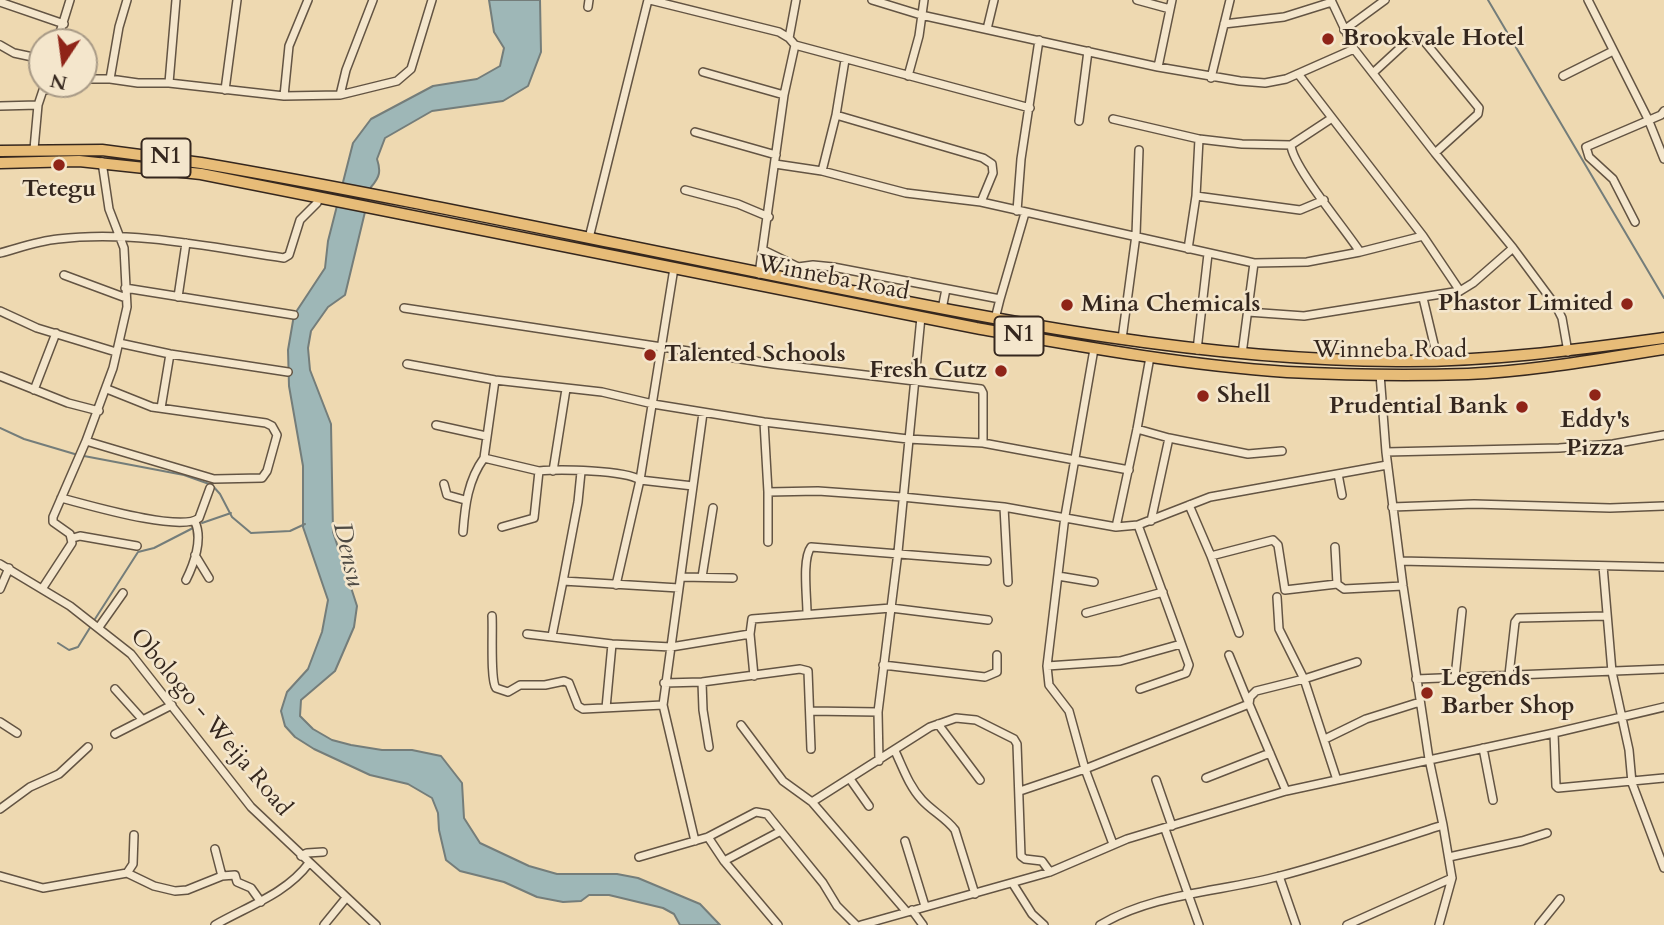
<!DOCTYPE html>
<html>
<head>
<meta charset="utf-8">
<style>
	body { margin:0 }
	#map { position:relative; width:1664px; height:925px; overflow:hidden; background:#eed9b1; font-family:Cardo,serif }
	canvas { display:block }
	.north { position:absolute; left:28px; top:28px; width:70px; height:70px; box-sizing:border-box; background:#f4e6cc; border:2px solid #a89a86; border-radius:50%; rotate:193deg; font-size:19px; font-weight:700; line-height:28px; text-align:center; color:#35271e }
	.north::after { content:''; display:block; margin:auto; width:24px; height:32px; background:#8f2418; clip-path:polygon(50% 0,100% 100%,50% 72%,0 100%) }
</style>
</head>
<body>
<div id="map">
<canvas width="1664" height="925"></canvas>
<div class="north">N</div>
</div>
<script>
const c = document.querySelector('canvas').getContext('2d');
c.lineJoin = 'round';
function fillPath(path, color) { c.fillStyle = color; c.fill(path, 'evenodd'); }
function trace(path, color, width, dash) { c.strokeStyle = color; c.lineWidth = width; c.lineCap = dash ? 'butt' : 'round'; c.setLineDash(dash || []); c.stroke(path); }
function label(font, color, halo, rows, align = 'center') {
  c.font = font + ' Cardo,serif'; c.lineWidth = 5; c.setLineDash([]); c.textBaseline = 'middle'; c.strokeStyle = halo; c.fillStyle = color; for (const [text, x, y, turn = 0] of rows) {
    c.save(); c.translate(x, y); c.rotate((+turn || 0) * Math.PI / 180); c.textAlign = isNaN(turn) ? turn : align; if (halo) c.strokeText(text, 0, 0); c.fillText(text, 0, 0); c.restore();
  }
}
const water = new Path2D(`
	M489,0H540L541,52L528,86L503,101L432,111L385,138L377,159C381,171 380,177 371,187L345,295L328,307L311,331L308,348L310,370L331,424L333,532L357,606L354,627L335,671L301,700L300,716L313,729L332,740L351,745L382,750H412L441,756L462,783L464,818L480,843L529,866L557,874H617L638,878L700,904L720,925H680L674,914L663,908L609,895H589L581,901L563,902L537,897L504,882L460,871L446,860L439,830L438,813L432,798L408,784L370,775L314,749L295,737L285,726L281,711L287,692L308,669L322,632L328,600L303,527V466L289,386L288,350L294,315L325,268L328,241L353,143L371,119L433,86L477,79L500,66L504,48L494,32Z`);
const stream = new Path2D(`
	M1488,0L1664,298
	M0,428L24,439L78,455
	M84,456L184,475L212,485L220,494L232,517L251,533L290,531L305,524
	M202,523L231,513
	M95,619L138,552L154,548L193,528
	M58,643L69,650L78,647L91,626`);
const minor = new Path2D(`
	M650,0L779,32L789,38L795,45L1030,108
	M872,0L921,15L1158,67L1240,81L1265,83L1286,79L1354,49
	M1137,0L1170,9
	M1331,0L1354,49L1435,153L1513,248L1556,306L1562,318L1568,352
	M1588,0L1648,119L1664,159
	M0,2L64,24
	M588,7L589,0
	M1224,24L1284,17L1332,2
	M987,29L994,0
	M1344,30L1385,0
	M789,38L796,0
	M57,42L70,0
	M0,45L14,53L42,59
	M1158,67L1172,0
	M703,72L784,95L759,274
	M1374,72L1412,37L1420,36L1479,108L1478,114L1435,153
	M1299,75L1423,236L1460,291
	M908,76L919,36L924,0
	M1563,76L1613,51
	M1211,78L1230,0
	M84,79H110L138,83H169L284,96L340,95L397,81L411,69L432,0
	M110,79L119,27L127,0
	M169,83L176,0
	M225,90L237,0
	M43,91L62,84
	M340,95L346,70L373,0
	M784,95L795,45
	M284,96L289,46L308,0
	M0,106L38,105
	M836,115L983,158L992,164L993,173L981,202
	M1113,119L1199,139L1242,144L1291,145L1332,118
	M1079,121L1088,51
	M695,132L776,155
	M1291,145C1292,166 1346,230 1360,252
	M34,149L38,105L45,84
	M102,162L109,209L124,248L127,307L113,368L86,441L214,479L262,478L267,471L277,435L272,426L266,423L152,407L107,389
	M775,164L822,171L906,193L981,202L1254,263L1307,262L1360,252L1423,236
	M822,171L836,115L845,60
	M685,190L738,204L769,217
	M1196,196L1300,210L1324,200
	M1017,211L1021,159L1039,40
	M1635,222L1613,179L1589,157L1586,147L1661,115L1664,111
	M589,238L648,0
	M1188,249L1196,196L1199,139
	M763,250L798,267L813,265L833,267L1000,299L1025,213
	M0,253C19,248 38,241 58,239C133,230 210,247 284,258L289,255L300,220L317,203
	M64,275L126,298
	M125,288L294,315
	M178,297L186,243
	M1423,298L1438,361
	M404,308L774,364L981,389L983,393V443
	M942,309L946,289
	M0,311L37,328L116,352
	M1248,312L1304,316L1460,291L1473,283L1513,248
	M995,319L1000,299
	M1122,339L1136,235L1139,150
	M119,343L170,354L288,372
	M1094,349L1065,516L1047,666L1120,661L1181,644
	M1197,350L1208,254
	M1242,354L1254,263
	M407,364L495,380L602,392L653,404L764,422L908,439L983,443L1129,470
	M0,376L68,403L99,411
	M34,390L56,333
	M161,408L170,354
	M764,422L768,492L818,491L902,497L1004,507L1116,527L1138,525L1210,497L1387,465
	M436,425L486,436
	M1137,429L1169,438L1151,521
	M1169,438L1248,454L1282,451
	M1386,452L1559,448L1613,444L1664,435
	M484,458L539,471
	M553,471L566,389
	M581,472L578,502L563,581L679,588
	M1338,474L1342,495
	M444,484L447,495L465,500
	M768,492V542
	M61,498C85,504 181,533 199,518L210,488
	M1189,505L1211,556L1239,633
	M1004,507L1008,582
	M1392,507L1474,504L1610,508L1664,506
	M1138,525L1189,665L1186,673L1140,689
	M502,527L534,518L539,471C559,469 625,470 640,480L693,486
	M1116,527L1137,429L1150,357
	M463,532C465,505 468,480 484,458L495,380
	M73,538L80,536L137,546
	M1335,547L1337,584L1344,589L1403,586
	M195,555L209,578
	M1211,556L1273,540L1278,545L1285,590L1337,584
	M1400,561L1664,567
	M0,564L70,606L131,654L251,807L376,925
	M1603,566L1612,672L1629,750L1632,783L1664,868
	M1058,576L1094,582
	M681,577L733,578
	M702,577L713,508
	M186,580C194,564 203,539 195,522
	M616,585L640,480L674,268
	M0,589L9,568
	M42,589L72,543L70,534L53,522V517L86,441
	M1277,597L1279,629L1304,679L1337,780
	M807,613C807,596 802,559 811,547L987,561
	M1086,613L1163,592
	M492,616C493,630 490,680 496,688L508,692L520,685H545L564,681L569,683L578,706L583,709L663,705
	M99,627L123,593
	M527,634L612,644L671,647L750,634L752,619L891,608L988,620
	M750,634L754,676
	M552,636L563,581
	M883,665L985,677L997,672V655
	M1047,666L1049,685L1069,711L1085,769L1113,844
	M1509,675L1515,622L1518,618L1606,616
	M1455,677L1462,611
	M1416,679L1664,669
	M702,682L703,710L709,747
	M664,683L702,682L800,669L808,671L811,749
	M115,689L142,719
	M606,708L612,644
	M810,711L878,712
	M0,722L17,733
	M938,724L980,780
	M741,725L783,781L812,802L906,911
	M1554,733L1556,786L1558,788L1664,778
	M115,734L172,705
	M1325,739L1366,719L1420,702
	M1483,748L1493,800
	M895,751C903,768 909,786 922,800C932,811 946,818 955,830L975,894
	M879,761L878,712L898,552L921,317
	M1206,778L1270,753
	M850,779L869,806
	M1156,780L1172,826
	M1020,791L1085,769L1249,704L1229,655
	M1286,791L1249,704L1250,697L1256,691L1304,679L1357,662
	M812,802L930,727L956,718L976,720L1014,739L1017,744L1021,856L1025,859L1042,861L1050,872
	M0,809L30,787L59,774L88,747
	M1165,829L1199,925
	M708,837L724,861L778,925
	M695,841L663,705L703,413
	M905,841L925,906
	M215,849L222,876
	M301,856L307,853L323,852
	M639,857L708,837L756,812L767,814L771,819L823,883L837,906L856,925
	M1449,857L1522,841L1547,833
	M724,861L779,832
	M127,873L133,864L134,835
	M0,876L43,888L127,873L154,886L175,891L187,890L222,876L235,875L237,882L251,888L261,902
	M1279,876L1296,925
	M1013,884L1032,914L1044,925
	M912,910L923,925
	M215,925C248,906 286,894 309,863
	M324,925L346,898
	M861,925L1050,872L1127,839L1286,791L1554,733L1664,707
	M1100,925C1154,893 1220,892 1280,876C1335,862 1389,842 1443,825
	M1347,925L1452,878L1443,825L1429,759L1403,586L1386,452L1380,374
	M1439,925L1452,878
	M1539,925L1560,899`);
const highway = new Path2D(`
	M0,151L102,150L201,163C404,198 605,242 807,282C1004,321 1195,360 1397,361C1487,362 1575,350 1664,338
	M0,163L79,161L201,174L976,328C1079,346 1183,365 1287,372C1347,375 1408,376 1468,374C1534,371 1599,359 1664,349`);
const markers = [
	[1328,39,7,"#8f2418"],
	[59,165,7,"#8f2418"],
	[1627,304,7,"#8f2418"],
	[1067,305,7,"#8f2418"],
	[650,355,7,"#8f2418"],
	[1001,371,7,"#8f2418"],
	[1595,395,7,"#8f2418"],
	[1203,396,7,"#8f2418"],
	[1522,407,7,"#8f2418"],
	[1427,693,7,"#8f2418"]
];
const shields = [
	[166,158,49],
	[1019,336,49]
];
const shieldNames = [
	["N1",166,158],
	["N1",1019,336]
];
const poiNames = [
	["Brookvale Hotel",1342,39],
	["Tetegu",59,190,"center"],
	["Phastor Limited",1613,304,"right"],
	["Mina Chemicals",1081,305],
	["Talented Schools",664,355],
	["Fresh Cutz",987,371,"right"],
	["Shell",1217,396],
	["Prudential Bank",1508,407,"right"],
	["Eddy's",1595,421,"center"],
	["Pizza",1595,449,"center"],
	["Legends",1441,679],
	["Barber Shop",1441,707]
];
const streetNames = [
	["Winneba Road",833,279,11],
	["Winneba Road",1390,351],
	["Obologo - Weija Road",210,723,50]
];
const waterNames = [
	["Densu",347,555,77]
];
fillPath(water, '#9eb7b7');
trace(water, '#747d7a', 2);
trace(stream, '#747d7a', 2);
trace(minor, '#635443', 10);
trace(highway, '#35271e', 13);
trace(minor, '#f4e6cc', 7);
trace(highway, '#e7bc78', 10);
for (const [x, y, r, color] of markers) { const dot = new Path2D(); dot.arc(x, y, r, 0, 2 * Math.PI); c.fillStyle = color; c.fill(dot); trace(dot, '#f4e6cc', 2.5); }
for (const [x, y, w] of shields) { const box = new Path2D(); box.roundRect(x - w / 2, y - 19.5, w, 39, 5); c.fillStyle = '#f4e6cc'; c.fill(box); trace(box, '#35271e', 2); }
label('bold 23px', '#35271e', null, shieldNames);
label('bold 24px', '#35271e', '#f4e6cc', poiNames, 'left');
label('24px', '#35271e', '#f4e6cc', streetNames);
label('italic 26px', '#4f4b44', '#f4e6cc', waterNames);
</script>
</body>
</html>
